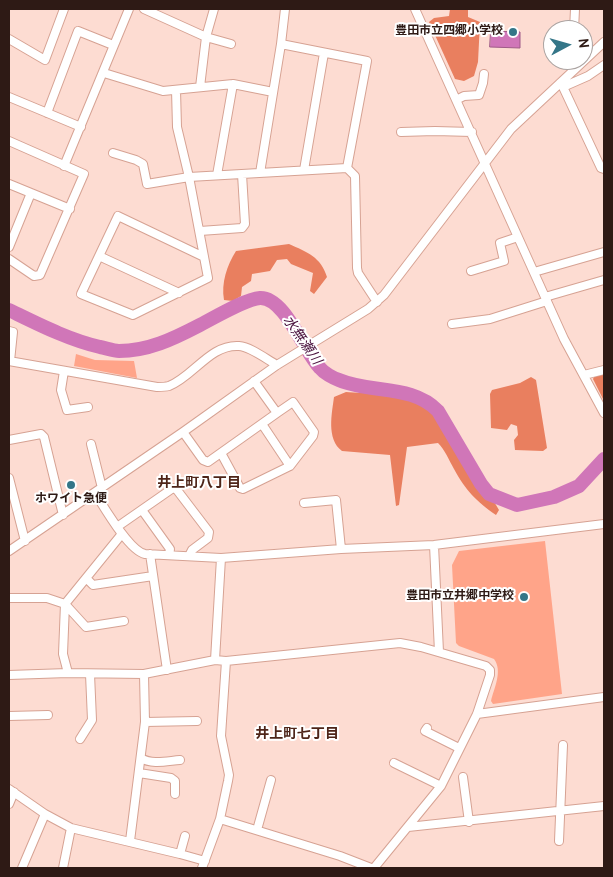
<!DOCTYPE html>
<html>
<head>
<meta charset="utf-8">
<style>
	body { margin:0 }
	#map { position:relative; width:613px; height:877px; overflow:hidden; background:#fddcd2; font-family:Overpass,sans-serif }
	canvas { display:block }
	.frame { position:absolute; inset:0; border:10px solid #2e1a15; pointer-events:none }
	.north { position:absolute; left:543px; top:20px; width:50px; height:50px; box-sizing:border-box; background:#fff; border:1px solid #aba3a1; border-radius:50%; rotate:84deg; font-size:14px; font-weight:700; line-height:20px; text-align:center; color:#2e1a15 }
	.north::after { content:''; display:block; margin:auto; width:18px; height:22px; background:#347688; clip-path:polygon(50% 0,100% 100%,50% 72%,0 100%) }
</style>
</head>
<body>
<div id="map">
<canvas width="613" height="877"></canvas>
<div class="frame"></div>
<div class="north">N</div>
</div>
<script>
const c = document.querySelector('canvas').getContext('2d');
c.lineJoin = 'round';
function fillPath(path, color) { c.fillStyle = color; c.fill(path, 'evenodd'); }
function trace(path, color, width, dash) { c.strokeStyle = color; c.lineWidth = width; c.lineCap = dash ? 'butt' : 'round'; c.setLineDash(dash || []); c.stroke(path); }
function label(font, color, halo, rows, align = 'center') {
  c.font = font + ' Overpass,"Noto Sans JP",sans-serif'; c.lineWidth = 4; c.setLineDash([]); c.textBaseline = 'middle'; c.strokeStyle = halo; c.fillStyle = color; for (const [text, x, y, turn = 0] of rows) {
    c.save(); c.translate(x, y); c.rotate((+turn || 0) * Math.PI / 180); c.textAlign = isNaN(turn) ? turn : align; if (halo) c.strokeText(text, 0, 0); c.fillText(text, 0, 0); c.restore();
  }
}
const green = new Path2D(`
	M76,354L95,360L134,361L137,378L74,366Z
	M545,541L562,694L493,704L491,701C494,688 503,671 494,659L459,646L456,643L452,565L459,551Z`);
const forest = new Path2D(`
	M450,9H468V17L480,22L478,62L474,76L464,81L455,79L429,22L434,18L449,16Z
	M289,244C307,252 321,257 327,277L314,294L310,291L313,273L291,264L287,259L277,260L270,271L252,274L251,281L242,287L241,296L233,301L224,300C221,283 227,265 236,251Z
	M604,371V401L593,379L595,375Z
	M531,377L536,380L547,448L543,451L515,450L514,440L518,435L517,426L511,424L507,430L491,428L490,394L492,390L520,383Z
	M346,392C361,393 415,395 425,403C444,418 457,450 469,471C478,485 492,496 499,510L496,515C476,501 466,491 454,469C449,460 445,450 438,443L407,447L399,505L396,506L390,455L342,451C326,439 332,413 334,397Z`);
const water = new Path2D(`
	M491,31L520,32V48L490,47Z`);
const river = new Path2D(`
	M9,310C38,324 69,340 100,347C106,348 113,351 119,351C148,351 173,339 198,326C212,319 245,299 260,298C285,297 304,352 320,368C324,373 333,378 339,380C372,394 412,384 438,411L481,484L489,494L517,505L554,497L579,486L604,459`);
const minor = new Path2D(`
	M144,9L206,37L231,44
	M415,9L564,339L604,413
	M574,30L575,9
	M9,39L45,60L64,9
	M281,44L285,9
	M572,71L573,60
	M104,73L163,91L233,84L273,92
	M560,83L563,87L601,168L604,169
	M200,87L206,37L214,9
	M563,87L588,76L604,65
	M176,90L177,127L189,177L208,278L133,315L81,294L118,216L204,257
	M9,97L81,127
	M456,100L464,96L479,95L483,83L484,74
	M47,113L78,31L113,45
	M401,132L435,131L472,132
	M9,141L84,174L40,275L34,276L9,259
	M113,153L136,160L143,164L147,184L189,177L347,168L355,176L357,268L358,273L377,302
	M64,166L129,9
	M304,170L324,53
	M260,173L281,44L367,61L347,168
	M217,175L233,84
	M9,184L70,209
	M200,231L242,228L245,224L242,174
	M9,247L31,193
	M99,256L179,293
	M471,271L504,261L500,243L518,237
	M534,272L604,252
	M545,297L604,280
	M452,324L490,319L547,301
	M9,331L13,332L10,361
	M9,361L157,387C161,387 165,387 169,386C193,377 210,344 239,346C251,347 266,359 277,365
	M64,371L61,390L67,410L88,407
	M584,375L604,370
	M262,424L290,466
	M183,432L203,460L208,462L277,413L254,381
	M9,440L41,434L44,437L63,515
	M91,444L102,488
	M221,453L240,488L243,489L290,466L313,436L314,432L293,402L277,413
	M9,478L25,541
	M95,493C104,507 129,551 145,554L221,558L341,549L434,545L604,524
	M304,503L336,500L341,549
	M142,510L170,549L169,555
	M117,527L173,488L177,490L209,532L208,538L192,550L189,556
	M434,545L439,652
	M9,551L183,432L277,365L368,309L384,295L511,129L604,42
	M150,554L167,670
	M86,578L93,585L153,576
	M9,598H47L65,604L86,627L124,621
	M215,660L221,558
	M68,673L63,654L65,604L121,535
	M9,675L68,673L144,674L215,660L226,661L400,643L421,647L486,666L490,670V675L477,714L441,786L374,868
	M477,714L604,697
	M9,716L48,715
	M145,722L197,721
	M427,728L425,731L459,748
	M80,739L92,720L90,674
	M141,758C152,765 167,761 180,760
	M394,763L441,786
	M139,773L171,778L175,781V794
	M463,777L469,822
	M9,789L45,814L71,828L180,854L205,861
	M9,804L14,792
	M220,819L340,856L371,868
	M408,827L604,806
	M257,830L271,780
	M130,841L145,722L144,674
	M559,841L563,745
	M180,854L185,836
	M22,868L45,814
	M63,868L71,828
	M202,868L220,819L228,781L229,775L221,736L226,661`);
const markers = [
	[513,32,5,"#347688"],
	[71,485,5,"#347688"],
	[524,597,5,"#347688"]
];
const poiNames = [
	["豊田市立四郷小学校",503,32],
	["ホワイト急便",71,500,"center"],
	["豊田市立井郷中学校",514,597]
];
const waterNames = [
	["水無瀬川",301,341,55]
];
const neighbourhoodNames = [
	["井上町八丁目",199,484],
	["井上町七丁目",297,735]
];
fillPath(green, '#ffa489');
fillPath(forest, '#e97f5f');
fillPath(water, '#d076b8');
trace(water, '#9f5a87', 1);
trace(river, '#d076b8', 14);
trace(minor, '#d6a293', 10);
trace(minor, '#fff', 8);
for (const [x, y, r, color] of markers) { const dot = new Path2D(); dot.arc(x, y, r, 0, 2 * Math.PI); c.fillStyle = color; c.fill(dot); trace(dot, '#fff', 2); }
label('bold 12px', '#2e1a15', '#fff', poiNames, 'right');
label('italic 14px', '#48103c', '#fff', waterNames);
label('bold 14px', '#4e2519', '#fff', neighbourhoodNames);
</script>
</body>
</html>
